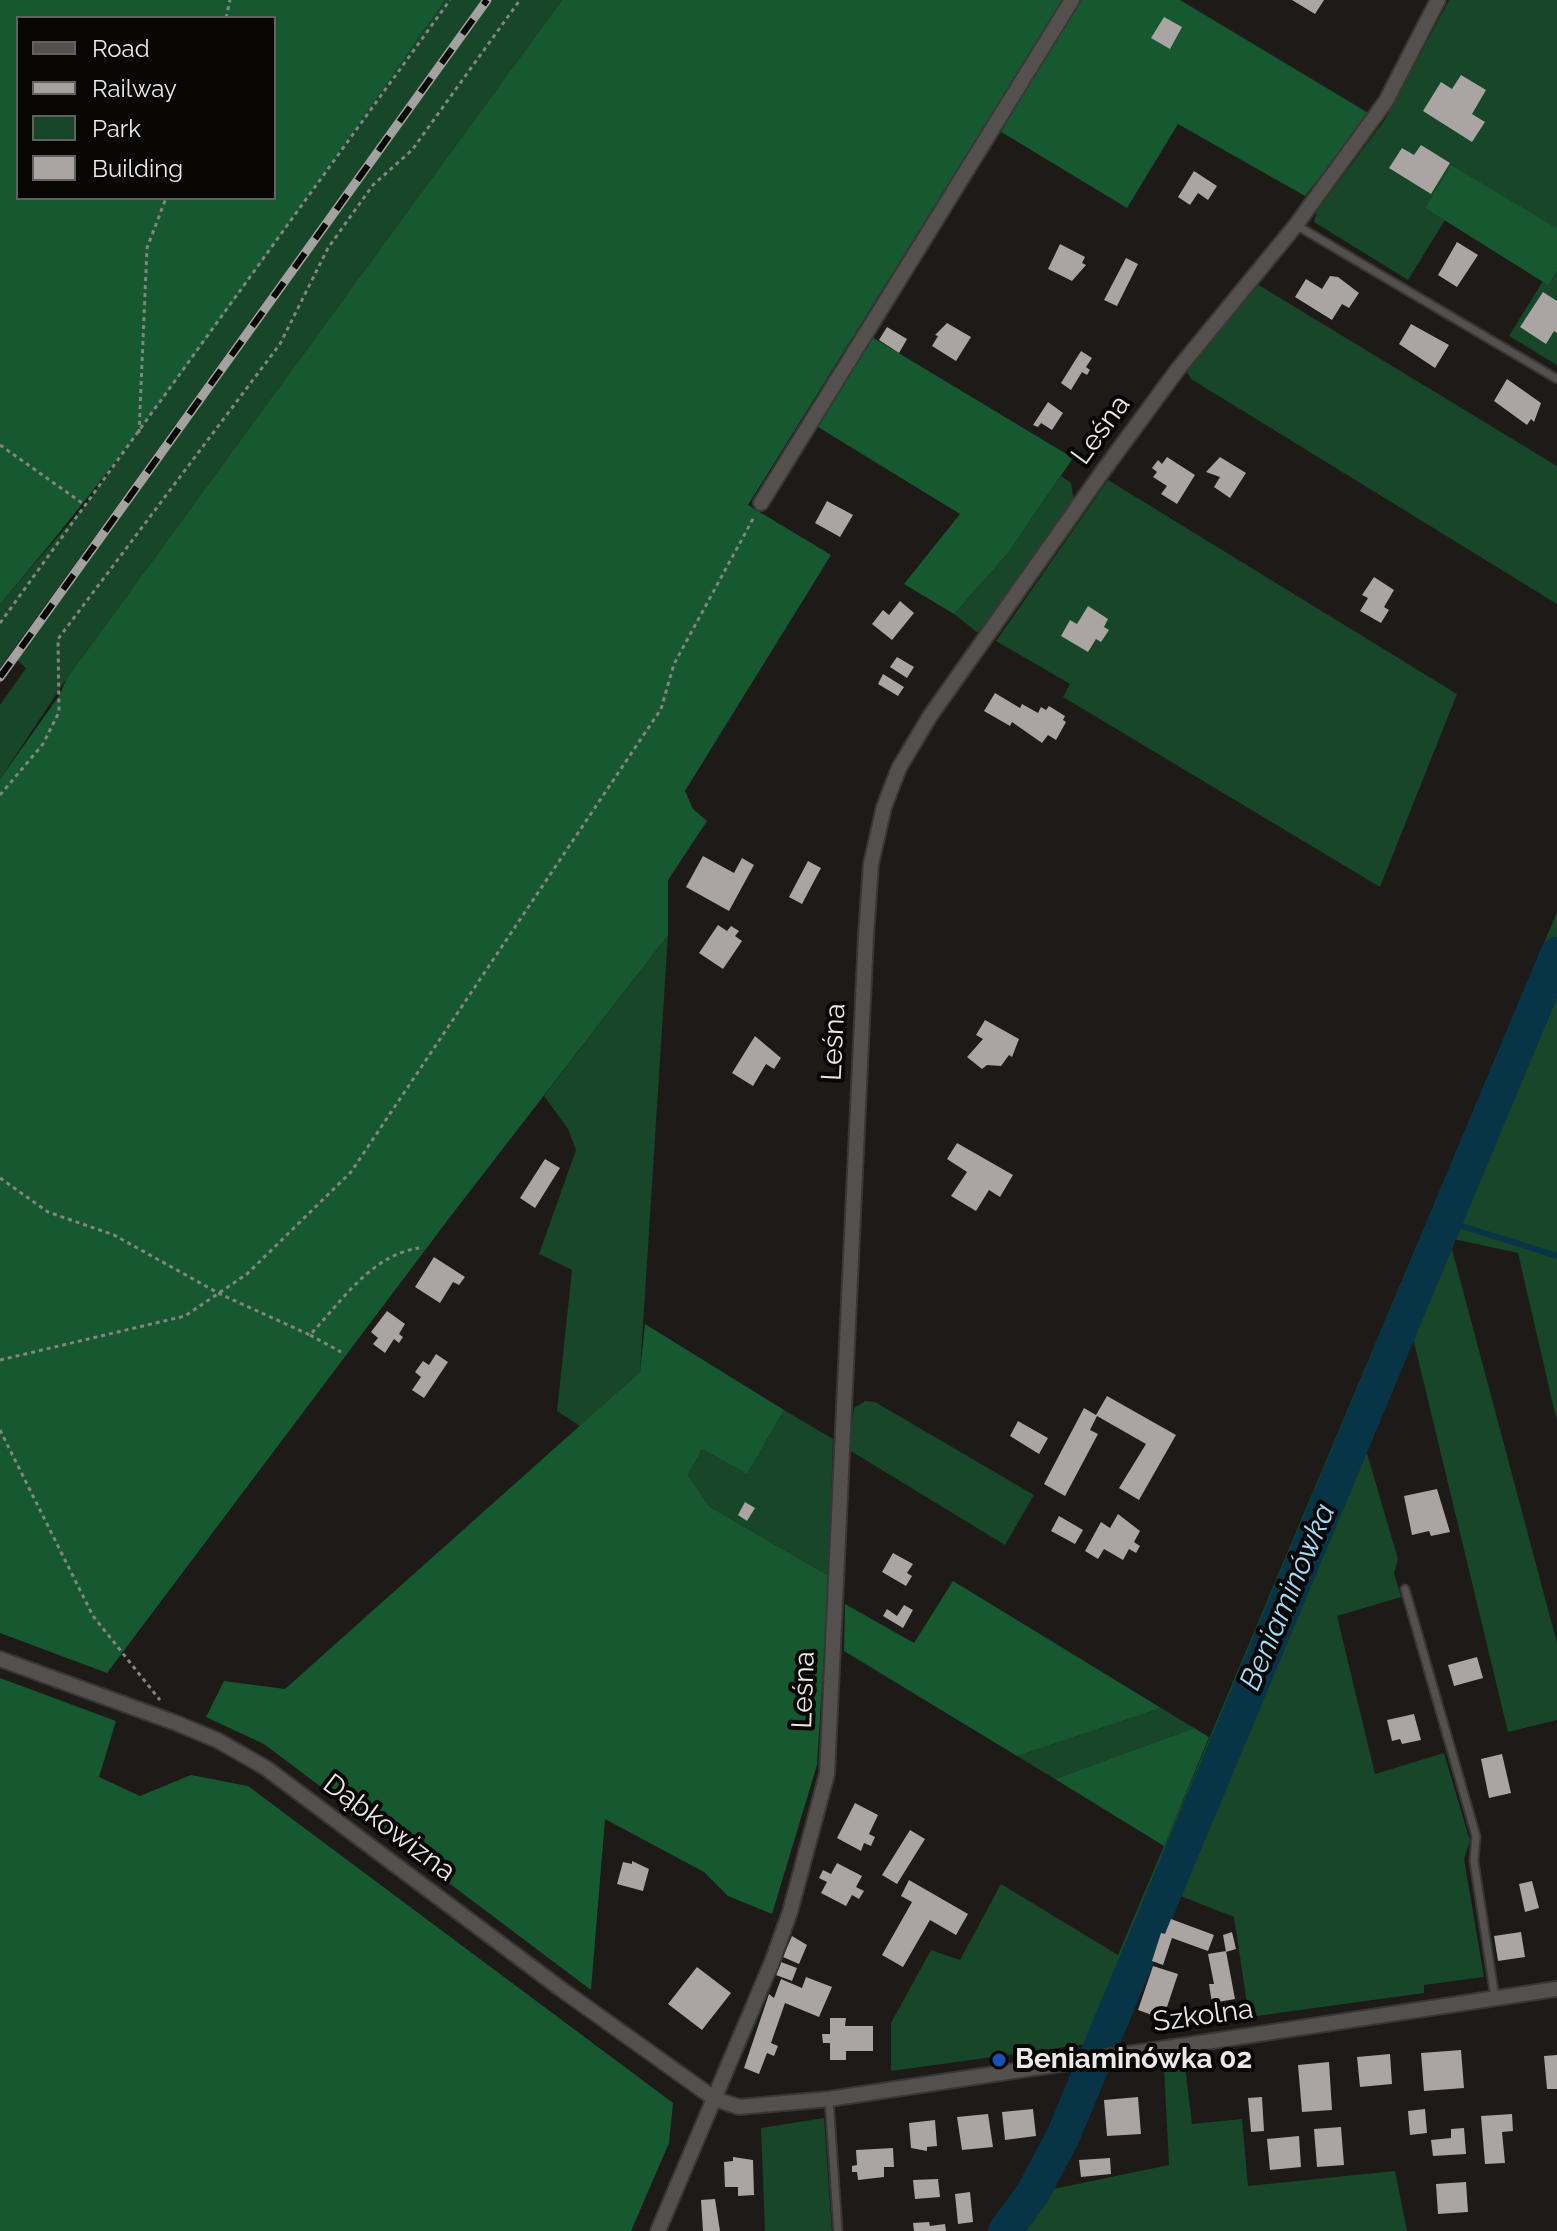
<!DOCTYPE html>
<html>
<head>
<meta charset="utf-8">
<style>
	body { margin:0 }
	#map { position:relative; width:1557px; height:2231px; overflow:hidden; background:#1d1a18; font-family:Raleway,sans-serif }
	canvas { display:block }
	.legend { position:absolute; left:16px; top:16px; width:260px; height:184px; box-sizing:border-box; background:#070605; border:2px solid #62615f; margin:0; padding:10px 14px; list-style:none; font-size:24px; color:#ebe9e7 }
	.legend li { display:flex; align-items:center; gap:16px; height:40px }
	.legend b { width:40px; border:2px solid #62615f }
</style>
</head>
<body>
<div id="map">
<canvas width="1557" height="2231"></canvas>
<ul class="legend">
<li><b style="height:10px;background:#54504e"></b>Road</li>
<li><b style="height:10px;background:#a4a2a0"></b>Railway</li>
<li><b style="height:22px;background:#174628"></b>Park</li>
<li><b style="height:22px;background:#aaa4a3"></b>Building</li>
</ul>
</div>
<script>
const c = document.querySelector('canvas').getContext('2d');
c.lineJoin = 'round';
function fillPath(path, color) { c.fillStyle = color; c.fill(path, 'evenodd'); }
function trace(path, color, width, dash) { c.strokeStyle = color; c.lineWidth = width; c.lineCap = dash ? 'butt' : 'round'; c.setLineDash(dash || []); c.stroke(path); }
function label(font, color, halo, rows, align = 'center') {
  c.font = font + ' Raleway,sans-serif'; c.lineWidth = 8; c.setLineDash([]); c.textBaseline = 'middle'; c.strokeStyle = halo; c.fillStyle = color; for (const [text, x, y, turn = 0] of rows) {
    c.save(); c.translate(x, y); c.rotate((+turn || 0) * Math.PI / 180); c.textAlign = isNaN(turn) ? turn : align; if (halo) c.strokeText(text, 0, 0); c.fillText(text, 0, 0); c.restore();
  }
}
const built = new Path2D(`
	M482,0H492L0,684V668Z`);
const green = new Path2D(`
	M445,0H482L0,668V604L85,505Z
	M492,0H562L67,678L0,779V705L26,668L17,660Z
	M1449,0H1557V228L1452,166L1425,208L1445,220L1408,280L1314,222L1317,211L1386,118Z
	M1557,271V365L1509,336L1543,281L1548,284Z
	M1257,284L1557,466V604L1191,379L1187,372Z
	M1061,476L1071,483L1074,501L978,633L954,614L1008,553Z
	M1108,480L1457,694L1380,887L1063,697L1070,684L996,641Z
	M1557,912V1422L1518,1253L1449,1238L1557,1643V1720L1508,1732L1413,1338L1366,1450L1398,1559L1394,1573L1401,1597L1337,1616L1375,1774L1444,1753L1470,1841L1464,1859L1484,1977L1424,1985V1993L1249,2017L1234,1917L1178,1895L1116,2040L891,2071V2023L931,1950L960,1960L1001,1884L1118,1955Z
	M668,935L640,1372L580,1426L557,1411L572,1270L539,1254L576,1150L568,1129L544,1096Z
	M865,1401L875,1402L1034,1495L1005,1545L849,1450L854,1408Z
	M784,1410L833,1439L829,1576L710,1507L688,1475L702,1449L747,1474Z
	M1161,1708L1194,1728L1055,1779L1017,1756Z
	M1185,2066L1192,2124L1242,2119L1248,2186L1395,2171L1407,2231H1019L1053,2189L1169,2165L1164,2067Z
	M824,2118L832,2231H765L761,2128Z`);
const forest = new Path2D(`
	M0,0H445C301,204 163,414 0,604ZM18,18H274V198H18Z
	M562,0H1063L748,505L831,555L685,791L693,809L707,821L668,880V935L450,1217L107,1673L0,1633V779L59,696L67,678Z
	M1079,0H1180L1370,114L1305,196L1178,124L1127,208L998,130Z
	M1451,165L1557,228V271L1548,285L1425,208Z
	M872,337L1073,458L1008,553L954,614L904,584L960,514L818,427Z
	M645,1324L784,1410L747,1474L702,1449L688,1475L710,1507L829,1576L817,1765L772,1914L728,1896L704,1872L605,1819L591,1990L264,1744L206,1717L224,1681L285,1689L640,1372Z
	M953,1581L1161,1708L1017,1756L844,1651L845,1604L914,1643Z
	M0,1678L116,1721L99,1777L140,1796L191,1775L248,1786L673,2103L669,2143L631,2231H0Z
	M1194,1728L1209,1737L1164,1846L1055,1779Z`);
const stream = new Path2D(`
	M1544,987L1557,981
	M1446,1221L1557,1256`);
const river = new Path2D(`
	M1005,2231L1033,2193L1063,2136L1557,954`);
const building = new Path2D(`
	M1292,0H1324L1315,14Z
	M1164,17L1182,27L1170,49L1151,38Z
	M1461,75L1486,90L1472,114L1485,122L1472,142L1423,111L1441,82L1452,89Z
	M1421,145L1450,163L1431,194L1389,168L1402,148L1414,155Z
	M1194,171L1217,186L1208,200L1198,193L1190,205L1178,197Z
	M1457,242L1478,255L1457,287L1438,275Z
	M1060,244L1085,257L1082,263L1086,265L1072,281L1048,269Z
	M1126,258L1138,264L1117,306L1104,300Z
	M1330,276L1338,277L1359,293L1349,308L1342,304L1332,320L1295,297L1306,279L1322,289Z
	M1543,292L1557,301V333L1554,331L1546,344L1520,327Z
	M947,323L971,337L956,361L932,346L938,336L935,335Z
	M1411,324L1449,345L1435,368L1399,344Z
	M887,327L907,339L899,353L879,340Z
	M1081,351L1092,358L1086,367L1090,370L1087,375L1082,372L1071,390L1061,383Z
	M1507,379L1541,403L1534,422L1531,419L1527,425L1494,401Z
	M1048,402L1063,413L1052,430L1041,423L1038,427L1033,425Z
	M1167,457L1195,475L1177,504L1161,494L1167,486L1153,477L1157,472L1152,468L1158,460L1162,464Z
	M1220,457L1246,473L1230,498L1214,487L1220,477L1206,472Z
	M827,501L853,515L840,537L815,523Z
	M1374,577L1394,590L1384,607L1389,610L1381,623L1360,611L1368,598L1362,595Z
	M900,601L914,613L892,640L872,624L883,610L889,615Z
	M1088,606L1108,619L1104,627L1109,630L1101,642L1096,639L1088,652L1061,636L1070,620L1077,624Z
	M897,657L914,667L907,678L890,667Z
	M883,674L904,687L898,696L878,684Z
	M995,693L1020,708L1022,704L1038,713L1041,707L1046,710L1049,706L1065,716L1063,720L1066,722L1056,740L1048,735L1042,743L1012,722L1010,726L984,711Z
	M703,856L734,873L742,858L754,865L729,911L686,887Z
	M808,861L821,868L802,904L789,897Z
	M718,925L727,931L731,926L739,931L735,936L742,941L723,969L699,953Z
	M985,1020L1019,1039L1012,1057L1009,1055L1001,1066L987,1065L982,1069L967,1057L983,1039L976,1035Z
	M755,1036L781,1058L774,1069L766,1064L753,1086L732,1073Z
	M957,1143L1013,1175L1000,1197L989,1190L976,1211L951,1196L967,1172L947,1159Z
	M545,1159L560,1168L535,1208L520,1198Z
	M434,1257L465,1277L459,1285L453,1282L440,1303L415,1287Z
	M387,1311L405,1324L399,1334L403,1337L399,1343L394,1339L385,1353L373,1344L378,1338L371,1332Z
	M436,1354L448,1362L424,1398L412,1390L421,1377L415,1372L423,1361L429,1365Z
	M1107,1396L1176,1435L1139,1500L1119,1488L1146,1444L1097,1416L1090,1430L1098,1434L1065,1496L1044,1484L1084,1408L1096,1415Z
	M1018,1421L1048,1438L1039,1454L1010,1436Z
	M1437,1489L1450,1532L1431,1536L1429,1531L1412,1535L1404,1496Z
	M745,1502L755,1508L747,1521L738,1515Z
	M1118,1514L1140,1531L1134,1542L1140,1546L1136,1553L1129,1549L1123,1560L1104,1549L1098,1559L1085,1551L1101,1522L1110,1528Z
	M1059,1516L1083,1530L1075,1544L1051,1531Z
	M893,1553L913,1564L907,1573L912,1576L906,1586L882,1572Z
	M904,1605L913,1610L903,1628L883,1616L887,1609L897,1616Z
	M1477,1657L1483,1678L1454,1686L1448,1665Z
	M1414,1714L1421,1740L1402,1744L1400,1739L1392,1741L1387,1720Z
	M1502,1754L1511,1793L1489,1798L1481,1759Z
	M855,1803L878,1815L869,1834L875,1837L871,1846L864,1843L861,1851L837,1838Z
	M910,1830L925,1839L897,1884L882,1875Z
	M632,1861L649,1869L643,1891L617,1884L623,1862L632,1864Z
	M837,1863L862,1876L856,1887L864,1891L859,1899L852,1895L846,1906L821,1893L827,1882L819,1878L823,1870L831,1874Z
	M909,1880L968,1914L956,1935L930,1920L903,1967L882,1955L912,1902L901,1896Z
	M1532,1881L1539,1908L1525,1912L1519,1884Z
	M1171,1919L1214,1935L1208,1951L1172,1938L1163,1965L1152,1961L1161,1933L1165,1934Z
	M1232,1932L1236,1949L1226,1952L1223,1935Z
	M1521,1932L1525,1957L1498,1961L1494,1936Z
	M792,1936L807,1945L799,1964L783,1957Z
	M1226,1951L1235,1999L1212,2003L1209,1984H1214L1208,1954Z
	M781,1962L797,1968L792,1981L776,1975Z
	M1153,1966L1178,1974L1163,2019L1138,2010Z
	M697,1967L731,1993L702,2030L668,2004Z
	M806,1977L832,1987L819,2017L785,2003L771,2043L778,2046L774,2056L767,2053L759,2074L744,2068L769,1994L774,1998L781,1979L802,1988Z
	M830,2018H846L845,2026H873V2051H846V2060H830V2043H823L822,2034H830Z
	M1461,2050L1464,2088L1424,2091L1421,2053Z
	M1390,2054L1392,2084L1360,2087L1357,2057Z
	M1557,2055V2089H1547L1544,2056Z
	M1329,2062L1332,2110L1302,2112L1298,2065Z
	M1138,2097L1141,2134L1107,2136L1104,2100Z
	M1262,2097L1264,2131L1251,2132L1248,2098Z
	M1033,2109L1036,2136L1005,2140L1002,2112Z
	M1425,2109L1427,2133L1410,2135L1408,2111Z
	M988,2114L993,2147L962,2150L957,2117Z
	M1512,2114L1513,2131L1502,2132L1505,2163L1485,2164L1481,2116Z
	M935,2120L937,2146L927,2147V2151L911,2148L909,2123Z
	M1341,2127L1344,2165L1317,2167L1314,2129Z
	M1464,2128L1466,2154L1433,2156L1431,2140L1451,2138V2129Z
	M1299,2136L1301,2167L1270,2170L1267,2139Z
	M893,2148L894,2167H884V2177L858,2180L857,2172H852V2166L857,2165L856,2150Z
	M733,2157L753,2160L754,2195L738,2196V2187H725L724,2162L733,2161Z
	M1110,2158L1111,2174L1081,2177L1079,2160Z
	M938,2179L940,2197L915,2199L913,2180Z
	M1466,2182L1468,2212L1438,2214L1436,2184Z
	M970,2192L973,2222L958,2224L955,2194Z
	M715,2199L720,2231H703L701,2200Z
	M929,2222L930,2226L945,2224L946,2231H914L913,2223Z`);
const path = new Path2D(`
	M226,18L230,0
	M139,433L147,248L166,198
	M0,445L85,505
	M0,623L450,0
	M0,795L43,744L59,712L58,639L280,344L328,248L373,185L412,150L520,0
	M0,1178L48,1212L114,1235L220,1294L310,1335C341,1302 371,1255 419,1248
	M310,1335L341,1352
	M0,1360L185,1316L247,1274L351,1172L661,709L674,664L754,517
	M0,1430L93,1616L160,1700`);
const lane = new Path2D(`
	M1296,225L1557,379
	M1405,1589L1476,1836L1474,1861L1495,1998
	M829,2099L838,2231`);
const street = new Path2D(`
	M761,503L1072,0
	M0,1659L176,1723L217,1740L266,1768L561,1989L715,2099L739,2107L829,2099L1557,1989
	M658,2231L772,1962L790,1912L827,1774L866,935L871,864L884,807L899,768L930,716L1103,471L1178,369L1296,225L1386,101L1438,0`);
const rail = new Path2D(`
	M0,677L487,0`);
const markers = [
	[999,2060,8,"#1a4fb4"]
];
const streetNames = [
	["Leśna",1101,430,-54],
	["Leśna",834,1042,-87],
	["Leśna",804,1690,-88],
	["Dąbkowizna",389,1828,37],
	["Szkolna",1203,2016,-8]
];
const poiNames = [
	["Beniaminówka 02",1015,2060]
];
const waterNames = [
	["Beniaminówka",1288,1597,-67]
];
fillPath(built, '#2b231e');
fillPath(green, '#174628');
fillPath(forest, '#165931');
trace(stream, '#073547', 6);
trace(river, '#073547', 34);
fillPath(building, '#aaa4a3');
trace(lane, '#393736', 11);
trace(street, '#393736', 18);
trace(path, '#868482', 3, [4, 4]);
trace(lane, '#54504e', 7);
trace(street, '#54504e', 14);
trace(rail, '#a4a2a0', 9);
trace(rail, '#070605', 6, [18]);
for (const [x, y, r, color] of markers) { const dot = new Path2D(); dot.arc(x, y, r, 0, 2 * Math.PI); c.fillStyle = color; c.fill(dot); trace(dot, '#070605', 3); }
label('28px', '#ebe9e7', '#070605', streetNames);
label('bold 28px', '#ebe9e7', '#070605', poiNames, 'left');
label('italic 30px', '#a0ddfb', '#070605', waterNames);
</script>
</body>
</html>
